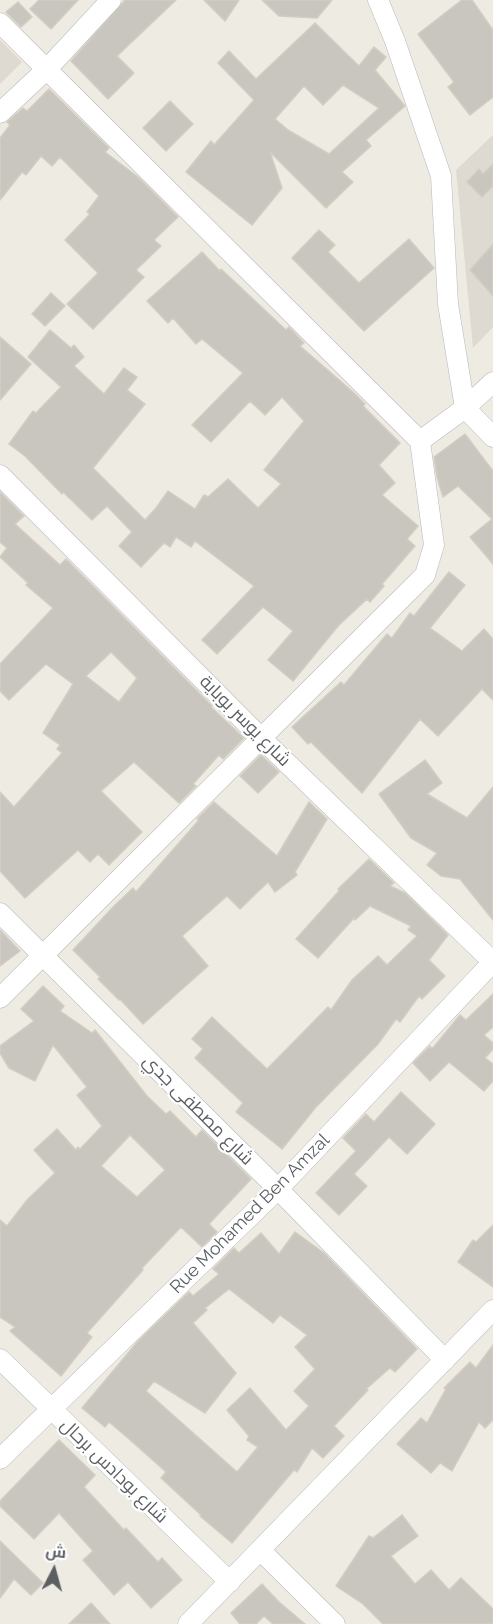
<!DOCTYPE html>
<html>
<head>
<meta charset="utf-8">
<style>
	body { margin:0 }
	#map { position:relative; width:493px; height:1624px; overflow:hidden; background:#eeebe3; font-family:Raleway,Cairo,sans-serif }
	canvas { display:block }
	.north { position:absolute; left:24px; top:1540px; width:60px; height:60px; -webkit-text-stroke:4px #fff; paint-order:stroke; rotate:6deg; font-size:16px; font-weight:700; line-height:24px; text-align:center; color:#5b5f64 }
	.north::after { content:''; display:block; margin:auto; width:21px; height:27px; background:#5b5f64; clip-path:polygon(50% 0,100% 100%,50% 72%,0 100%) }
</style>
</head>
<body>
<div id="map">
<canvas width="493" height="1624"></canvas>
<div class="north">ش</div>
</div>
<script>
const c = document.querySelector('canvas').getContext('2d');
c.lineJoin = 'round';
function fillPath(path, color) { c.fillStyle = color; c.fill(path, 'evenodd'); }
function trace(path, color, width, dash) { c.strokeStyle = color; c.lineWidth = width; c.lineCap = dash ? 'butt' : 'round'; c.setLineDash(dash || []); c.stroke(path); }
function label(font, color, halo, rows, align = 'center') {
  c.font = font + ' Raleway,Cairo,sans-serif'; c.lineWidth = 4.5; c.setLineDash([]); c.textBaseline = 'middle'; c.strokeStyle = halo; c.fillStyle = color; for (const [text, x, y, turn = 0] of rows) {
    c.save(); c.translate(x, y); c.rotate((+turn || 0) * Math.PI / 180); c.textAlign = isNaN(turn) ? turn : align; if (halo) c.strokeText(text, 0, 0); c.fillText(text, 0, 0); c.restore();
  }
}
const education = new Path2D(`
	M0,40L22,62L0,84Z
	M493,135V327L473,348L456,170Z`);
const building = new Path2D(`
	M39,0H78L51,29L30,9Z
	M125,0H176L117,56L134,73L108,99L71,61Z
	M204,0H239L225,21Z
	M262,0H332L317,18L279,16Z
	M462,0H472L493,30V97L470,115L448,87L454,82L418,34Z
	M18,2L32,17L21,27L6,12Z
	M315,23L359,66L374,47L386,57L375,70L405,106L366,140L371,146L342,172L353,182L326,208L270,152L282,188L252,225L186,172L211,141L214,145L254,100L218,63L229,51L256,79ZM343,85L379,108L329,154L288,130L275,119L304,86L323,105Z
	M49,89L109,148L105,152L138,177L178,217L154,240L161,246L136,270L144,277L93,329L67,304L98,273L65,240L90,214L87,212L99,196L60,157L52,166L41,156L26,175L22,172L0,200V138L10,125L7,122L23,108L27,111Z
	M170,101L193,124L166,151L143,128Z
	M493,164V186L482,197L467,182L479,169L483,174Z
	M319,230L335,245L328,252L359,283L409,239L434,268L364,331L292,258Z
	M493,244V296L470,270Z
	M202,252L220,271L221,269L286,330L289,327L304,343L300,346L353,392L365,404L363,406L400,443L379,465L395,483L382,495L418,526L407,539L415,546L382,584L384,586L370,602L367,599L339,625L293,681L268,660L293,631L263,607L217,654L202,640L254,586L195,541L191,547L176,537L170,547L164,543L141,567L119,546L132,532L107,506L92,520L63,492L62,494L25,456L9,444L33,411L36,413L61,387L28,357L50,330L71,348L74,345L84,357L74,366L104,394L124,368L137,377L127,390L145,404L93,468L145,520L156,508L168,491L195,509L204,495L208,497L228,479L258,508L281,484L264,470L304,421L282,397L265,415L250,401L211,442L192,425L243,373L202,339L196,344L173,318L168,323L147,301Z
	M51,293L65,306L45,326L32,314Z
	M0,337L31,364L0,400Z
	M465,434L493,471V564L470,537L492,519L458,486L443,497L437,477L434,457Z
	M0,492L24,516L15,524L60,565L66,559L212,706L211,707L244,738L223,759L219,755L193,784L196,786L179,803L134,762L101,791L142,832L109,865L98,854L90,862L78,850L25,898L0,871V792L14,807L62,753L57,749L60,745L43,733L73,684L46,664L9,700L0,691V664L53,608L26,585L28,583L0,557L7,548L0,542ZM111,652L137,678L119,702L86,676Z
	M449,572L465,585L430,628L462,651L484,629L493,639V700L482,689L438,736L420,719L362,793L311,742L308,744L292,727L341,682L344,685L387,634L392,638L410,613L414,616Z
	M261,755L279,772L258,793L240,776Z
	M425,760L442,783L427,794L467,818L493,787V920L460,879L441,876L427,865L437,853L411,838L379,794Z
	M214,802L277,856L309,802L327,819L295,872L297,875L275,892L268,882L240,909L227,896L182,936L208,966L143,1024L120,999L119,1000L98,979L100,977L73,950L114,906L133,888L136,892L199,820L197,819Z
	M369,859L394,883L390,886L405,893L448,935L429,960L445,976L422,999L419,996L400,1022L396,1019L378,1044L316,1107L282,1149L236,1112L243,1103L195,1058L203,1049L192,1039L212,1017L267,1069L328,1007L331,1010L352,980L378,956L387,965L417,936L408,930L411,926L370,906L355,920L354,918L318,958L296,939L339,891L338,889Z
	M0,930L20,951L0,966Z
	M43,986L64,1006L60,1011L92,1033L95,1030L147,1096L166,1114L170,1111L196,1137L202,1130L251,1179L209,1224L217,1232L202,1247L181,1227L142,1268L143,1270L87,1333L92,1337L61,1376L10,1331L15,1327L0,1317V1220L7,1226L27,1200L55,1173L34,1150L57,1129L76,1150L78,1147L80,1149L102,1126L77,1095L87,1087L53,1045L35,1081L9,1068L0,1053V1046L34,1021L21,1009ZM130,1135L165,1170L137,1197L101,1166Z
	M493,994V1027L484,1035L493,1043V1049L485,1058L493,1064V1081L484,1091L449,1062L430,1081L413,1063L430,1046L432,1049L460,1015L466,1020Z
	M401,1092L435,1124L407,1154L389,1137L354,1174L367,1186L339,1215L316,1193L356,1151L343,1138L366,1114L374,1122Z
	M493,1225V1287L458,1262L473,1240L476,1242Z
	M295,1232L324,1253L417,1349L395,1372L390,1368L366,1389L368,1390L334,1426L344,1436L323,1458L312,1448L297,1472L294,1470L232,1543L200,1516L201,1515L161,1478L166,1472L128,1438L109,1422L105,1427L82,1408L139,1340L189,1292L193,1296L219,1274L213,1269L234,1248L239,1253L261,1233L279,1254ZM229,1289L273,1323L280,1315L307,1335L295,1347L315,1369L294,1391L309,1406L286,1430L250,1388L227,1410L249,1436L247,1440L258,1447L237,1472L146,1391L154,1381L205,1413L236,1373L193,1323L207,1310L205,1308Z
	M493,1345V1420L485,1428L479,1422L452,1471L440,1463L431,1473L397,1444L421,1418L427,1423L446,1389L444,1388L470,1362L476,1368Z
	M59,1440L95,1475L84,1487L124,1530L126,1528L158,1562L162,1558L182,1580L151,1608L128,1582L114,1595L83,1560L93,1551L59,1513L34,1539L0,1506V1501Z
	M402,1515L418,1536L391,1556L415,1584L431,1570L449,1590L461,1578L493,1609V1624H383L363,1604L336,1586L369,1536L373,1538Z
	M0,1541L43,1583L31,1595L14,1579L0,1598Z
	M262,1584L279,1602L305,1624H273L264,1616L256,1624H240L231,1613Z
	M91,1603L110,1624H69Z`);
const minor = new Path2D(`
	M378,0L395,41L441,176L448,304L465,408L493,437
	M0,23L420,441L434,545L425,575L0,998
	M0,113L47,69L111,0
	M420,441L465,408L493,382
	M0,475L260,737L493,962
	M0,913L278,1189L445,1360
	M0,1359L230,1582
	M0,1459L278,1189L493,962
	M261,1551L335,1624
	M188,1624L493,1310`);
const streetNames = [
	["شارع يوسر بوباية",245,721,45],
	["شارع مصطفى جدي",198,1110,45],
	["Rue Mohamed Ben Amzal",250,1214,-45],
	["شارع بودادس برحال",114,1471,44]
];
fillPath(education, '#dedad1');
fillPath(building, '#c9c6c0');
trace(building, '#d3cdc1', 1.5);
trace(minor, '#b6b9be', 21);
trace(minor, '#fff', 20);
label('18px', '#5b5f64', '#fff', streetNames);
</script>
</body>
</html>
